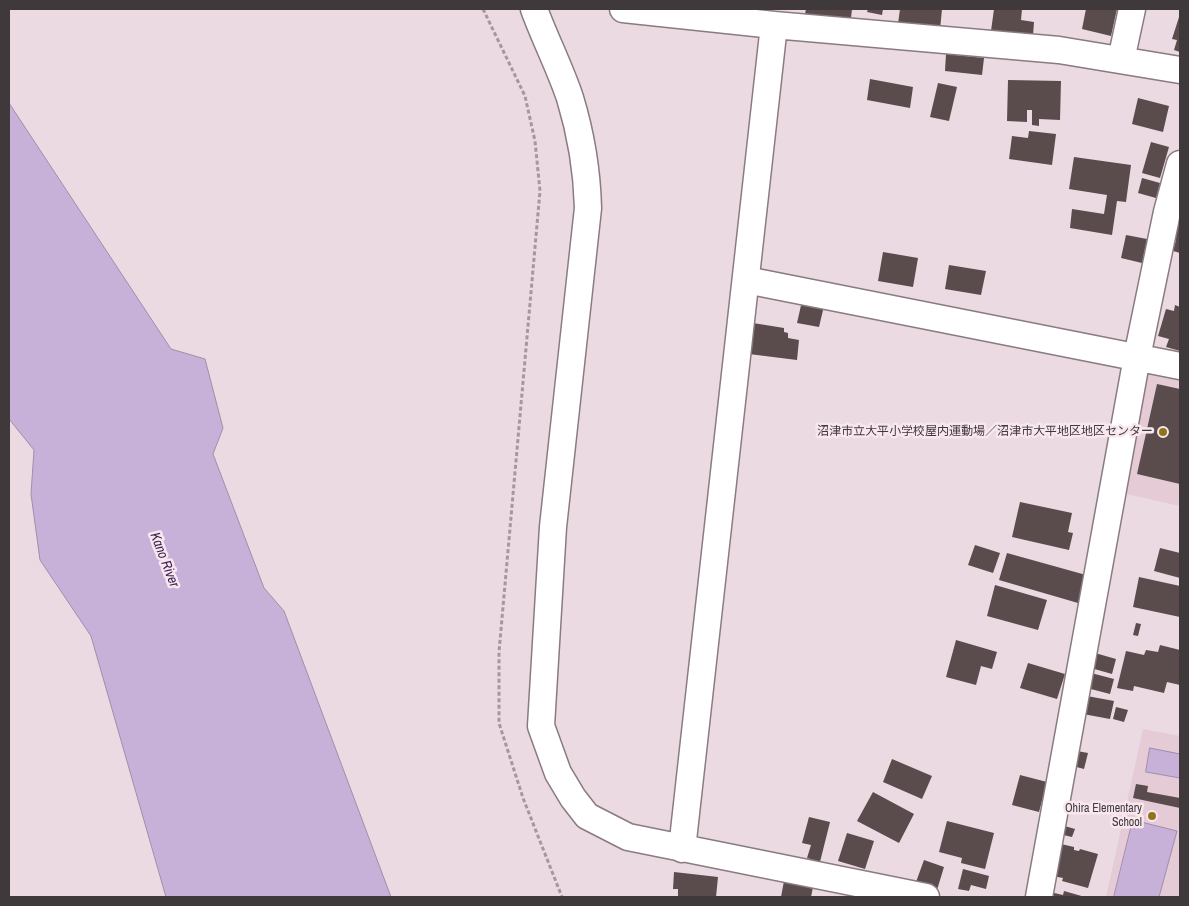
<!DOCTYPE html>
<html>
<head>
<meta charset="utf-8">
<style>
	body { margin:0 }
	#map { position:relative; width:1189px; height:906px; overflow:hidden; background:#ebdae1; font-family:"Archivo Narrow",sans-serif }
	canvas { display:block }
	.frame { position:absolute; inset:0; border:10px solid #40393c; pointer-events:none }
</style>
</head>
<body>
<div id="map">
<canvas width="1189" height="906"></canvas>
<div class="frame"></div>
</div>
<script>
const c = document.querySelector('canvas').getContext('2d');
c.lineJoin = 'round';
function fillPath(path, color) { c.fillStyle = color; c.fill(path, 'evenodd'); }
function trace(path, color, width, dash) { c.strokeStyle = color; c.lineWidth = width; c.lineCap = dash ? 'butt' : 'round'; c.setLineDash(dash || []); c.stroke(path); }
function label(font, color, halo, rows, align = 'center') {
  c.font = font + ' "Archivo Narrow","Noto Sans JP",sans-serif'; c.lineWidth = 5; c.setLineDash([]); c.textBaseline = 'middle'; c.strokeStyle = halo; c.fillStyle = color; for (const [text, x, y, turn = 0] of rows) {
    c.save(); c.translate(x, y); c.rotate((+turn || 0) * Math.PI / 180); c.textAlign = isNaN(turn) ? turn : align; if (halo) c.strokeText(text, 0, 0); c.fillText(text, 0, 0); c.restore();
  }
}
const built = new Path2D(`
	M1145,367L1180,374V506L1122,493Z
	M1143,729L1180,736V897H1106Z`);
const water = new Path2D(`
	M9,103L171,349L205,359L223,428L213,454L264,588L284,611L391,897H166L91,636L40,560L31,494L34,450L9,419Z
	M1150,748L1180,754V778L1146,772Z
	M1133,820L1177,831L1159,897H1114Z`);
const building = new Path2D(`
	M806,9H852L851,18L805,14Z
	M868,9H883L882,15L867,12Z
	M900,9H942L940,30L898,24Z
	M994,9H1022L1021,20L1034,22L1033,36L991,31Z
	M1086,9H1117L1111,36L1082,29Z
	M1180,14V52L1174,50L1177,40L1172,39Z
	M946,54L984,58L982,75L945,71Z
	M870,79L913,87L910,108L867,100Z
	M1008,80L1061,81L1060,120L1039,119V126L1032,125V110H1027V122L1007,121Z
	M938,83L957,87L949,121L930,117Z
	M1138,98L1169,106L1163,132L1132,124Z
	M1029,131L1056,134L1052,165L1009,159L1012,136L1028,138Z
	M1151,142L1169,147L1160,178L1142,173Z
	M1074,157L1131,165L1126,202L1117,201L1112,235L1070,228L1072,209L1104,214L1107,195L1069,189Z
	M1142,178L1160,183L1156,198L1138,193Z
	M1177,225L1180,226V253L1173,251L1176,240L1173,239Z
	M1126,235L1147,239L1142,263L1121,258Z
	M883,252L918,258L913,287L878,281Z
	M949,265L986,271L981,295L945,289Z
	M802,301L824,306L819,327L797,323Z
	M1175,305L1180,307V351L1166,347L1169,339L1158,336L1166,309L1174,311Z
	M753,323L784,328V332L788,333V338L799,340L797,360L749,354Z
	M1157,384L1180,389V484L1137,474Z
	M1020,502L1072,513L1068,532L1073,533L1069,550L1012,537Z
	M975,545L1000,553L993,573L968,565Z
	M1160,548L1180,553V578L1154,571Z
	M1007,553L1086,575L1078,603L999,580Z
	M1139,577L1180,586V617L1133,607Z
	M995,585L1047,600L1038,630L987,616Z
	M1136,623L1141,624L1138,636L1133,635Z
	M956,640L997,652L992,669L981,666L976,685L946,677Z
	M1160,645L1180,650V685L1167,682L1164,693L1134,686L1133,691L1117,688L1126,651L1144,655L1146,650L1158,652Z
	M1095,653L1116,659L1112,674L1091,668Z
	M1028,663L1065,674L1057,699L1020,688Z
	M1091,673L1114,679L1110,694L1087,688Z
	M1087,696L1114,701L1110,719L1083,714Z
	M1116,707L1128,710L1124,722L1113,719Z
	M1077,751L1088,753L1084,769L1073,766Z
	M892,759L932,776L922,799L883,782Z
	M1020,775L1047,782L1039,812L1012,805Z
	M1136,784L1148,786L1147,792L1180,798V808L1133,798Z
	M873,792L914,814L899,843L857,821Z
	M809,817L830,822L820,862L807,858L811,845L802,843Z
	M947,821L994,833L985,869L961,863L962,858L939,852Z
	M1061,825L1075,829L1072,837L1059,834Z
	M847,833L874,841L865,869L838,861Z
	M1061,844L1074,847V850L1079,851L1080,849L1098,854L1088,888L1062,881L1063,878L1053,876Z
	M924,860L944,867L937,890L916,882Z
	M963,869L989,876L986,889L971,885L969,891L958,889Z
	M674,872L718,877L716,897H678V889H673Z
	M784,881L813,887L811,897H781Z
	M1064,891L1085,897H1049L1050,892L1063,895Z`);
const path = new Path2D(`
	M483,9L525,96L535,141L540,191L499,652V723L523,798L562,897`);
const street = new Path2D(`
	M534,9C545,39 560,68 570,98C581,134 587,170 588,208L553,527L541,726L558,773L573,798L587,816L628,837L926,897
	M623,9L774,25L1059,50L1180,70
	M1121,60L1132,9
	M746,280L1180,366
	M682,849L774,25
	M1039,897L1137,357L1167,212L1180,164`);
const markers = [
	[1163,432,5,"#937219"],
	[1152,816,5,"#937219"]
];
const poiNames = [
	["沼津市立大平小学校屋内運動場／沼津市大平地区地区センター",1153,432],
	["Ohira Elementary",1142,809],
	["School",1142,823]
];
const waterNames = [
	["Kano River",164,560,69]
];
fillPath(built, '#e4cbd6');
fillPath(water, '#c8b1d9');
trace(water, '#9f8daa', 1);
fillPath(building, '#5a4b4d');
trace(street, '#8a7b81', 29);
trace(path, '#a4989d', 3, [4, 2.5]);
trace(street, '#fff', 26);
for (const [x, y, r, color] of markers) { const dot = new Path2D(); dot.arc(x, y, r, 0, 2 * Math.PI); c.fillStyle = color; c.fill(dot); trace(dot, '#f9e7ef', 2); }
label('12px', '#40393c', '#f9e7ef', poiNames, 'right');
label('italic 14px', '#3e1f51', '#f9e7ef', waterNames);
</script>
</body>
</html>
